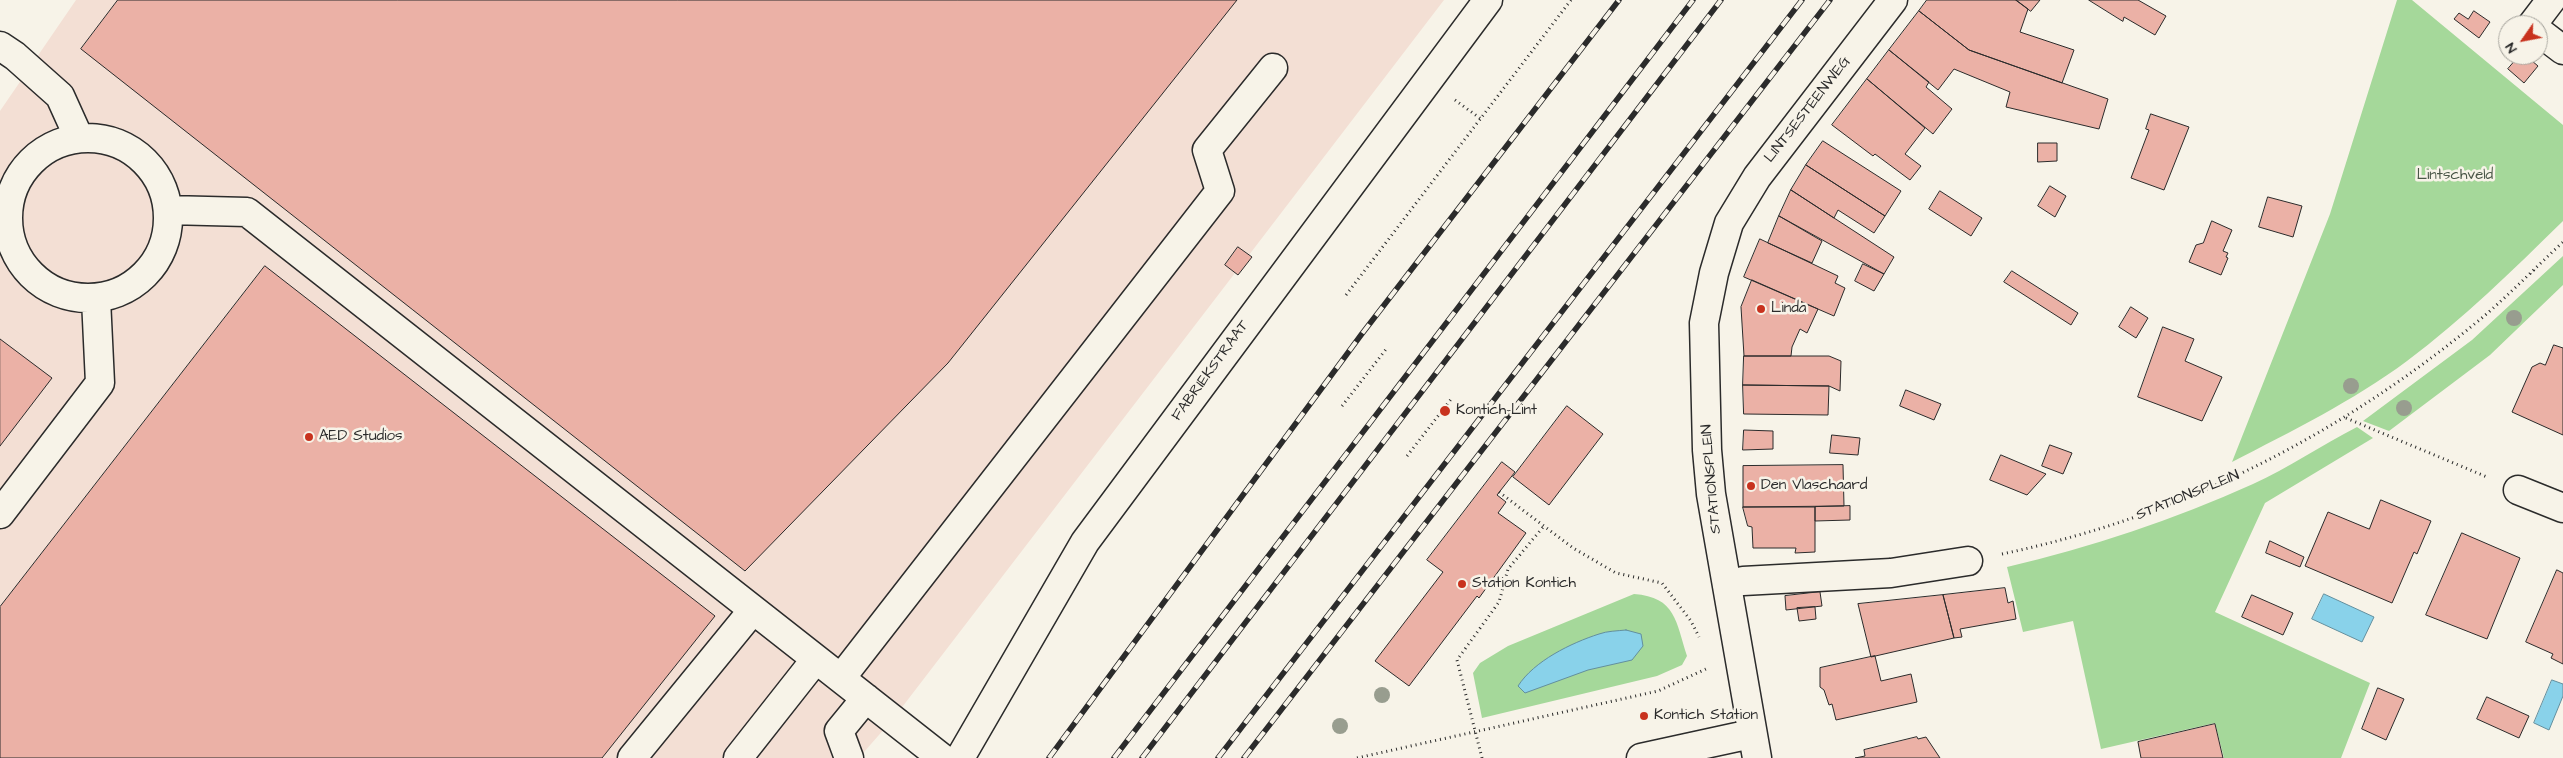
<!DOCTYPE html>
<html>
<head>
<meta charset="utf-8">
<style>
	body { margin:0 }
	#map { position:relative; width:2563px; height:758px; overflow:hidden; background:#f7f3e8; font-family:"Architects Daughter",sans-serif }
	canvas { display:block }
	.north { position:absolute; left:2498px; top:15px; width:50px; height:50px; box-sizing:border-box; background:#f7f3e8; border:1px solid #a5a39c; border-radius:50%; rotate:237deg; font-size:14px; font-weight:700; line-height:20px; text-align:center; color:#2b2b2b }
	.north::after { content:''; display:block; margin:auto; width:18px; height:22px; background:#c8321e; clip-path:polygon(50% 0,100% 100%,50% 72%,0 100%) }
</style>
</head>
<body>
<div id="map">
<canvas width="2563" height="758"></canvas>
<div class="north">N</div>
</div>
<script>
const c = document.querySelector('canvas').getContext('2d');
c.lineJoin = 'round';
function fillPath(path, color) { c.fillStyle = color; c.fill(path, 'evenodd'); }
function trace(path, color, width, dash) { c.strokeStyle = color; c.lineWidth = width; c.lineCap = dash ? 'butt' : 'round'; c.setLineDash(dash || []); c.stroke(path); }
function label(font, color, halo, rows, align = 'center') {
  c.font = font + ' "Architects Daughter",sans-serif'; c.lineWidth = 5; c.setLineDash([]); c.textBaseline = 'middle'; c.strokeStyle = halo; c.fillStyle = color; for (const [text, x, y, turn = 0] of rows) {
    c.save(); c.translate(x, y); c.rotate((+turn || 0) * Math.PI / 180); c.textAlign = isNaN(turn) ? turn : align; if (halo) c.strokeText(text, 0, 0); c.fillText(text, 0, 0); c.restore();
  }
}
const built = new Path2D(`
	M76,0H1444L1249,255L1238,248L1225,265L1235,273L893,719L864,752V758H0V111Z`);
const green = new Path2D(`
	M2397,0H2412L2563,125V221C2513,270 2463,319 2407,361C2353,401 2292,431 2232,462L2330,214Z
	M2563,256V285L2490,355L2389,431L2363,421L2472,340Z
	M2357,427L2373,438L2265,503L2215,612L2370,683L2341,758H2224L2215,723L2101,749L2073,621L2023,632L2007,567C2091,547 2174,520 2253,484C2288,468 2322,445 2357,427Z
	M1634,594C1676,597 1676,622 1687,656L1682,665L1657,676L1482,718L1473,673L1480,663L1508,646Z`);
const water = new Path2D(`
	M2324,594L2374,617L2362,642L2312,619Z
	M1626,630L1641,634L1643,646L1632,660L1588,670L1525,693L1518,686C1534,661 1571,643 1599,634C1607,631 1617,631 1626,630Z
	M2552,680L2563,684V696L2549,730L2534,723Z`);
const building = new Path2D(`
	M118,0H1237L948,363L745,571L81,49Z
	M1927,0H2016L2028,9L2020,32L2074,50L2062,83L1969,50L1919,11Z
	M2016,0H2040L2031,11Z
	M2089,0H2138L2166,16L2155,35L2124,17L2123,21Z
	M1919,11L1969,50L2108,99L2099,129L2006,107L2010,92L1954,69L1938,90L1889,50Z
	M2474,11L2490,22L2479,38L2454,19L2459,13L2468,19Z
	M1889,50L1929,82L1926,87L1952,109L1933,134L1867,79Z
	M2520,55H2525L2538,66L2524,83L2508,69Z
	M1867,79L1925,128L1905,154L1921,166L1910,180L1875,154L1873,156L1832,125Z
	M2151,114L2189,127L2164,190L2131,178L2149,130L2146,129Z
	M1823,141L1901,191L1885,216L1806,165Z
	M2038,143H2057V161L2038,162Z
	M1806,165L1885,216L1874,233L1838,210L1834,218L1791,190Z
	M2050,186L2066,196L2055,217L2038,206Z
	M1791,190L1894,257L1884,274L1779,216Z
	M1940,191L1982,218L1971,236L1929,209Z
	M2268,197L2302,206L2293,237L2259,227Z
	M1779,216L1822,241L1812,263L1768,243Z
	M2212,221L2232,230L2223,251L2228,253L2226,257L2228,258L2221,275L2189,262L2196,245L2203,243Z
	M1760,239L1838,276L1835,283L1845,288L1834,316L1744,277Z
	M1238,247L1252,257L1238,275L1225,265Z
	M1863,264L1884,274L1874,291L1855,281Z
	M265,266L715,616L602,758H0V607Z
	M2012,271L2078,313L2071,325L2004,282Z
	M1752,280L1818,309L1807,333L1800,329L1792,347L1791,356H1744L1741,307Z
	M2131,307L2148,318L2136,338L2119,327Z
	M2163,327L2194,339L2185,361L2222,377L2202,421L2138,397Z
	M0,339L52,378L0,446Z
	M2554,345L2563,348V435L2512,412L2532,367L2540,363L2545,365Z
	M1744,356H1829L1841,361L1840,391L1829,386L1743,385Z
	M1743,385L1829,386L1828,415L1744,414Z
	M1906,390L1941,404L1934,420L1900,406Z
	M1567,406L1603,434L1549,505L1513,477Z
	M1744,430L1773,431V449L1743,450Z
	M1832,435L1860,438L1858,455L1830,453Z
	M2050,445L2072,453L2063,474L2042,466Z
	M2001,455L2046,474L2027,495L1990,480Z
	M1502,462L1515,472L1497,495L1506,502L1498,513L1526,533L1479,598L1477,596L1409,686L1375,661L1443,572L1427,560Z
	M1843,465L1844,506L1743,507V466Z
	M2381,500L2431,521L2417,554L2414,552L2392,603L2305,566L2328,512L2369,529Z
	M1850,506V520L1815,521V507Z
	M1743,507H1815V552L1795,553L1796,548H1753L1752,527L1748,526Z
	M2462,533L2520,558L2487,639L2426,615Z
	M2270,541L2304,557L2300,567L2266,553Z
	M2557,570L2563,573V664L2551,658L2553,654L2526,642Z
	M2005,588L2008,603L2013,601L2016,619L1960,629L1962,637L1954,638L1943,595Z
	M1820,592L1822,606L1786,610L1785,596Z
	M1943,595L1954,638L1871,657L1858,604Z
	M2252,595L2293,613L2283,635L2242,617Z
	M1815,607L1816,619L1799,621L1797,608Z
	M1875,656L1881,681L1911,674L1917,702L1836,720L1832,704L1829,705L1824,690L1820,687V668Z
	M2378,688L2404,699L2386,740L2362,729Z
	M2487,697L2529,716L2519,738L2477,719Z
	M2215,724L2223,758H2141L2138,742Z
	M1917,737L1918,739L1926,737L1940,758H1855L1865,756L1864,750Z`);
const path = new Path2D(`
	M1455,100L1481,119
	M1346,295L1571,0
	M1342,406L1387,348
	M2346,418L2487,477
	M1407,456L1452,398
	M1499,492L1573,548L1616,573L1662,583L1691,621L1699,637
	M2002,554C2183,516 2341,435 2483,317C2511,293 2536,267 2563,242
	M1357,758L1658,691L1706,669
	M1482,758L1457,660L1499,602L1508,569L1544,526`);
const minor = new Path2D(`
	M2532,25L2551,0
	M2538,31L2563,50
	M0,46L15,56L60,96L79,138
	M8 218a80 80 0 1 1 160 0a80 80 0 1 1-160 0Z
	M168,210L247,212L942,758
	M2518,490L2563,508
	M0,514L100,383L96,299
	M1743,581L1891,573L1968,561
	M841,678L1220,191L1207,150L1273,68
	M632,758L753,610
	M738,758L816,659
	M849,758L839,731L866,698
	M960,758L1085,542L1488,0
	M1641,758L1751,734
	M1757,758L1711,494L1707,450L1704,323L1714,273L1729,223L1757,177L1893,0`);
const rail = new Path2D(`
	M1049,758L1361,335L1619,0
	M1114,758L1693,0
	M1142,758L1721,0
	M1218,758L1802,0
	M1244,758L1830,0`);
const trees = [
	[2514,318],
	[2351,386],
	[2404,408],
	[1382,695],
	[1340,726]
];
const markers = [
	[1761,309,5,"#c8321e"],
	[1445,411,6,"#c8321e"],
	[309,437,5,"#c8321e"],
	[1751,486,5,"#c8321e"],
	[1462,584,5,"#c8321e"],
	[1644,716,5,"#c8321e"]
];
const streetNames = [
	["LINTSESTEENWEG",1808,110,-52],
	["FABRIEKSTRAAT",1211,371,-54],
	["STATIONSPLEIN",1712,479,-95],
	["STATIONSPLEIN",2188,496,-22]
];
const parkNames = [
	["Lintschveld",2455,176]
];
const poiNames = [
	["Linda",1771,309],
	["Kontich-Lint",1456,411],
	["AED Studios",319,437],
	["Den Vlaschaard",1761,486],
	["Station Kontich",1472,584],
	["Kontich Station",1654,716]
];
fillPath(built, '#f3dfd4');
fillPath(green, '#a5d89a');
fillPath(water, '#89d2ea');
trace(water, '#638f9e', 1);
fillPath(building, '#ebb1a6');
trace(building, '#2b2b2b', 1);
trace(minor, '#2b2b2b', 31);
trace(path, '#2b2b2b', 3, [1, 4]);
trace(minor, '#f7f3e8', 28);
trace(rail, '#2b2b2b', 5.5);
trace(rail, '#f7f3e8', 4, [11]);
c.fillStyle = '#989d8f';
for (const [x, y] of trees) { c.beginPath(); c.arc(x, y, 8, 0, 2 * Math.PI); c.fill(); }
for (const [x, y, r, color] of markers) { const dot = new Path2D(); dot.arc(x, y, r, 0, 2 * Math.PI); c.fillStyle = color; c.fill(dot); trace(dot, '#f7f3e8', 2); }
label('15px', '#2b2b2b', '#f7f3e8', streetNames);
label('15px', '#4a5647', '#f7f3e8', parkNames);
label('15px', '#2b2b2b', '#f7f3e8', poiNames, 'left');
</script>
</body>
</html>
